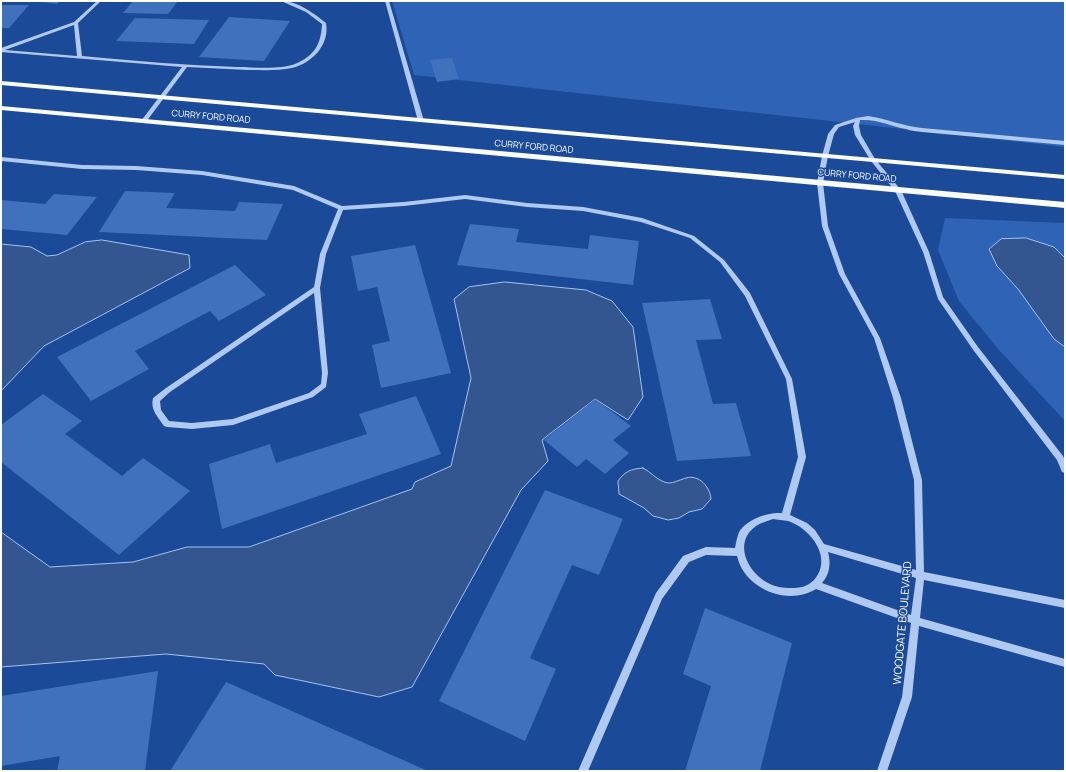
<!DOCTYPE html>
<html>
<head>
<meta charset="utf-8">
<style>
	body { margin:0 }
	#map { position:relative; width:1066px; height:772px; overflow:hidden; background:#1b4a98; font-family:Manrope,sans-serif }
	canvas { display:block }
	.frame { position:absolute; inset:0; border:2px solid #fff; pointer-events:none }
</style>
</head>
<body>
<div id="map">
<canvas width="1066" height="772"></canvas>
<div class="frame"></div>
</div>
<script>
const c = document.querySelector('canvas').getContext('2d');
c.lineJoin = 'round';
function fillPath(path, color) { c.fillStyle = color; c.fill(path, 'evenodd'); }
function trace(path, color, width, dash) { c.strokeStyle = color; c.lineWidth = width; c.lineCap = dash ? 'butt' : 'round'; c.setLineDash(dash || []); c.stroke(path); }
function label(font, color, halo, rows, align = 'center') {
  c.font = font + ' Manrope,sans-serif'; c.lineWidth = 3; c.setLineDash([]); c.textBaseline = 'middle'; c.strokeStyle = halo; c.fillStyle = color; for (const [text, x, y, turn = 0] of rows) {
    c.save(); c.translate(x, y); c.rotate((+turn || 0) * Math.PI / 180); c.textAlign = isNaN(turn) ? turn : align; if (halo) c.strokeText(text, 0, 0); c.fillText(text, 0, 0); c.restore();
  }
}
const green = new Path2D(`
	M392,1H1065V147L414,75Z
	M945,218L1065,223V421L999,350L959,301L938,250Z`);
const water = new Path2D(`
	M1026,238L1054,247L1065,258V347L1054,339L1018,289L997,266L989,249L1001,239Z
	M102,240L189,255L190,268L44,346L1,391V244L31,247L47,256L57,255L85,242Z
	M505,282L586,290L612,301L633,327L643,397L628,420L595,399L542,440L548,461L521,490L412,687L379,697L275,675L264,664L166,654L1,667V532L50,567L133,562L187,547H249L412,489L415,482L451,466L471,378L454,299L469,287Z
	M643,468C651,472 656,479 664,482C672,485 678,480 686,478C699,474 710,487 711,499L702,509L689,512L679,518L668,520L653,516L644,508L619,494L618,481C625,471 631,469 643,468Z`);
const building = new Path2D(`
	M31,1H60L57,4Z
	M133,1H178L168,14L123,13Z
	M1,5H29L9,28H1Z
	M229,17L290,21L264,61L199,57Z
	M135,18L209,20L194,44L116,41Z
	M452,58L459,79L437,82L430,60Z
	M125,191L175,193L166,208L235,211L239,202L283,204L267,240L99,232Z
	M54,194L97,197L67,235L1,229V200L45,204Z
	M470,224L519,229L516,242L588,249L590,235L639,241L633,285L457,265Z
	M415,245L451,373L381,388L372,345L390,341L377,287L358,291L351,256Z
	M235,265L266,295L219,321L210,311L135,351L149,369L91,401L57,357Z
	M710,299L722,339L696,340L713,404L736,403L751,456L677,461L642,303Z
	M43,394L82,421L65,434L122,476L143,458L190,491L119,555L1,462V425Z
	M416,396L441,454L222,529L209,464L270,444L276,463L367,434L359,414Z
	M595,399L631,426L613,440L629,453L605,474L586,459L577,467L544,440Z
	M545,490L623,519L599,575L572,565L530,658L556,669L525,741L439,701Z
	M705,608L792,643L760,771H685L711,686L683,674Z
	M158,671L145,771H57L60,756L1,766V696Z
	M226,682L428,771H170Z`);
const minor = new Path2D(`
	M97,1H101L78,23L82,56C134,61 185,65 237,67C254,67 279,70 295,64C314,56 321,45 322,24L306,12L281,1C298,1 313,13 326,23C330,45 312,63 292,68C278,71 263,70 248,70C228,69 207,68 187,67L146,122L144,123L141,121L182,67L1,52V48L74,22ZM74,25L77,56L5,50Z
	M385,1H389L424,121L423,122L418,121Z
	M868,116C887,119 903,126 922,128L1065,141V145L922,132C917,131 911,131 906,129C890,126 878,119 860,120L859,126L861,135L875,159L901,190L929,252L943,297L978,347L1063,456L1065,461V473L1062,472L1057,460L974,351L938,299L923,252L895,191L871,161L855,135L853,126L855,122L839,127L834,134L828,156L823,183L828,226L845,274L880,338L901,398L922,480L924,572L1065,600V608L924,580L920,618L1065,659V667L919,626L912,697L887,771H877L902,697L911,623L816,589C787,607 744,588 737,556L706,555L689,562L662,599L588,771H578L656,593L683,556L706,547L735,548C736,543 737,537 739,532C747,519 768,512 782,513L798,457L786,379L745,296L720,262L690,238L641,222L583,211L527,207L465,199L404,206L343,210L326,254L320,288L328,373L326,387L313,397L233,425L192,429L167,427L164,426C158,417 150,410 153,398L166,388L314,287L320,254L338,209L293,190L202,175L136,170L82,169L1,161V157L82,165L136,166L202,171L294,186L342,206L404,202L465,195L527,203L583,207L642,218L694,236L724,260L750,293L792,379L806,457L790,515L807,523L815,530L824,544L916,570L914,480L893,398L874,338L839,274L822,226L817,183L822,156L828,134L835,125L856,118ZM314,293L322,373L321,384L309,393L233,419L192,423L169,421L161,410L160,401L170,392ZM773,519C778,520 783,520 788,521C812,529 833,559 814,580C807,587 800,588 791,588C783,588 775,587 768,583C747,572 733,542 756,526C760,523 768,521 773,519ZM828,552L916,578L911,615L822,583C830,574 831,563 828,552Z`);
const major = new Path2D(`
	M1,81L1065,175V179L1,85Z
	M1,106L1065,202V208L1,110Z`);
const farStreetnames = [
	["CURRY FORD ROAD",211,117,5],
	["CURRY FORD ROAD",534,147,5],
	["CURRY FORD ROAD",857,176,5]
];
const streetNames = [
	["WOODGATE BOULEVARD",903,623,-85]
];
fillPath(green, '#2f63b5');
fillPath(water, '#345690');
trace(water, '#a3c3f2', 1);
fillPath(building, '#3f71bd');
fillPath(minor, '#b0c9f0');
fillPath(major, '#f9fbff');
label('9px', '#fff', '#1b4a98', farStreetnames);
label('11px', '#fff', '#1b4a98', streetNames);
</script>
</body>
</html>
